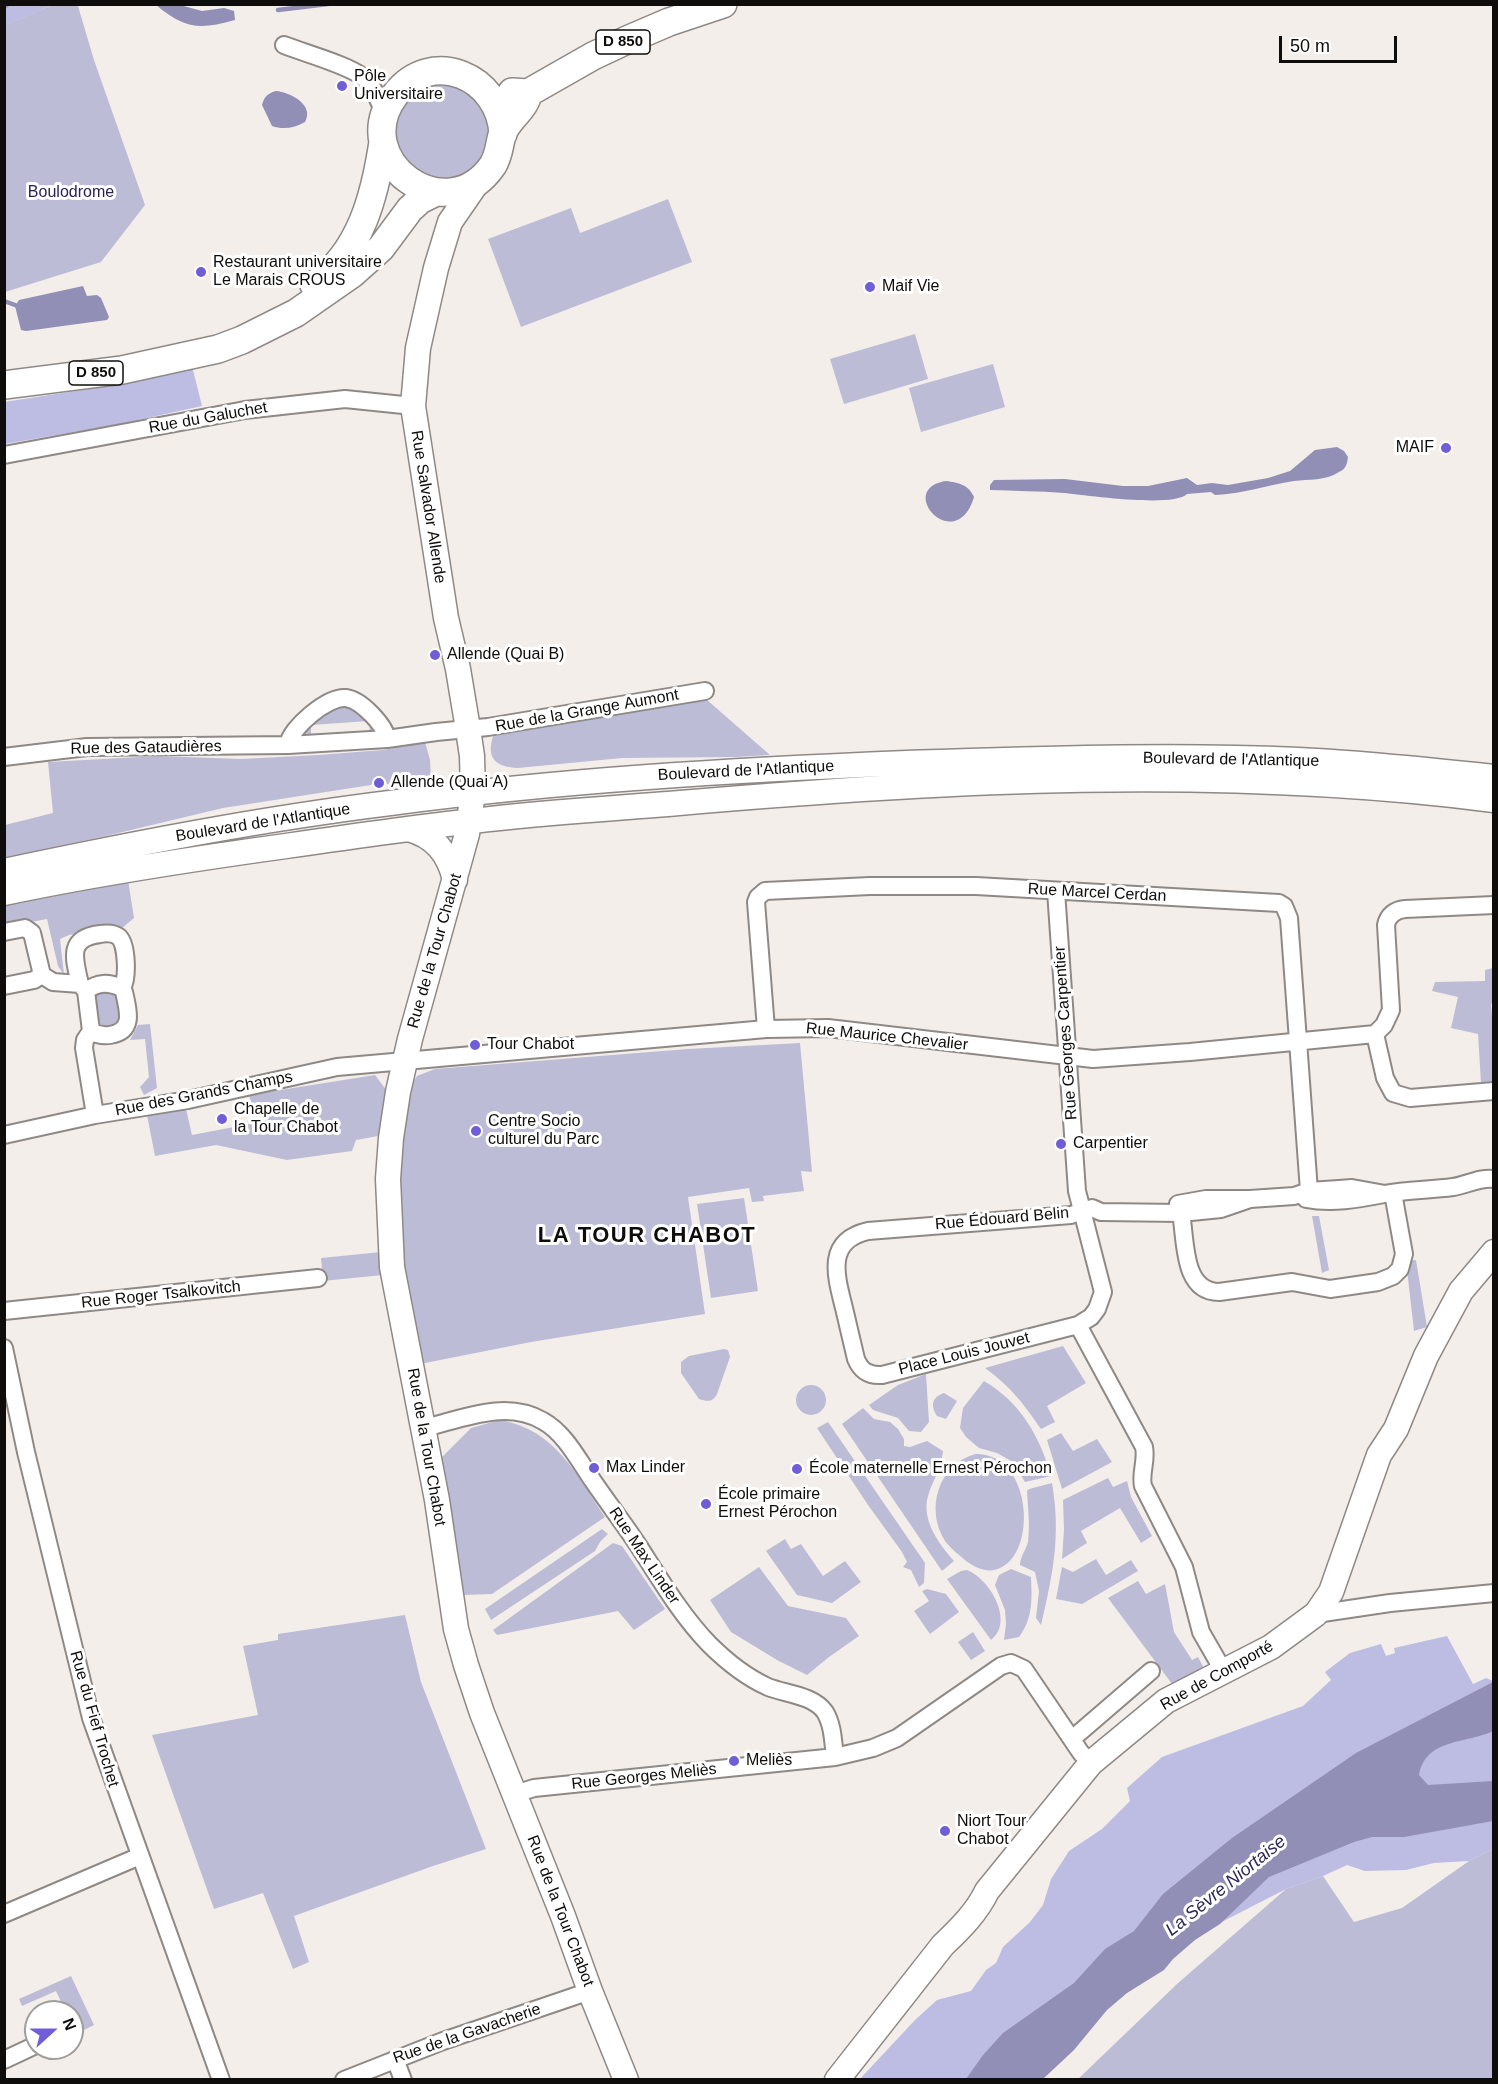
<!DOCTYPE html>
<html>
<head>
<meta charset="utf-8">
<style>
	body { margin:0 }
	#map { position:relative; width:1498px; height:2084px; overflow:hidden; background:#f4eeea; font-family:Helvetica,sans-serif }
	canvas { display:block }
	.frame { position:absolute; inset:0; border:6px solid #0f0d0b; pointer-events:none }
	.north { position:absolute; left:24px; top:2000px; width:60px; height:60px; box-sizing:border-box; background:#fff; border:2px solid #9f9e9d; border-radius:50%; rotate:69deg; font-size:16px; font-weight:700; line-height:24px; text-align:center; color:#0f0d0b }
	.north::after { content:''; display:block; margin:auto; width:21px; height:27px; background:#705dd7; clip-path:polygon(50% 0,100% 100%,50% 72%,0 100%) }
	.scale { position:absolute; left:1279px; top:36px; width:118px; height:27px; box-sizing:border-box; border:3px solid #0f0d0b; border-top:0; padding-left:8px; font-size:18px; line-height:21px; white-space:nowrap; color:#0f0d0b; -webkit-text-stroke:4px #fff; paint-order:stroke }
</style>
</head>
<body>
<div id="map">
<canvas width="1498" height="2084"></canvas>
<div class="frame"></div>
<div class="north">N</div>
<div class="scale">50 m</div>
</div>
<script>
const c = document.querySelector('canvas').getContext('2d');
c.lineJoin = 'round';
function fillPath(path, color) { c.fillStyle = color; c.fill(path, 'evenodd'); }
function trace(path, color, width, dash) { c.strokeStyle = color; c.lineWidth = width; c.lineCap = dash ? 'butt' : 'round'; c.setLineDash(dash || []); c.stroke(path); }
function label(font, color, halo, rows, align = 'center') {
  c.font = font + ' Helvetica,sans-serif'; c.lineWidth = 6; c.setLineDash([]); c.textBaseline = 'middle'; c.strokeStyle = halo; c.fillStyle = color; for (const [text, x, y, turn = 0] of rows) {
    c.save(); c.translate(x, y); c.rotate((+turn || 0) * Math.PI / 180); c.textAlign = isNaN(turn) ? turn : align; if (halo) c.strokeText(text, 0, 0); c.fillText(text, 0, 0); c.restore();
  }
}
const green = new Path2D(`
	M52,5L78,6L94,60L145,205L101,262L5,292L4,26Z
	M395 132a47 47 0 1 1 94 0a47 47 0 1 1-94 0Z
	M668,199L692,262L521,327L488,239L571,208L580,233Z
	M915,334L928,379L844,404L830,359Z
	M993,364L1005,407L921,432L909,388Z
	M706,699L770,755L737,757L622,758L518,768C496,767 486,759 493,736L545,725Z
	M347,703L374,723L375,731L370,733L369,721L311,725V736L305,732C311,715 330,707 347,703Z
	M425,742L430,760L431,778L387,784L385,779L373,782L371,785L223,808L106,836L5,857V825L53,813L48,762L158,756L241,759L318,755L383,750Z
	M128,880L134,918L121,929L93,931L69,935L60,939L64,975L58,966L47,919L5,927L4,904Z
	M1493,968V1003L1491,1004L1494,1041L1493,1082L1481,1083L1478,1034L1451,1028L1458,997L1432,991L1435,982L1485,981V970Z
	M99,989L117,993L123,1017L114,1029L96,1026L92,995Z
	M150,1024L157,1088L144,1095L140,1087L149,1077L145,1039L130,1040L138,1025Z
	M800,1043L812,1172L801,1171L804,1191L763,1196L764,1201L752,1202L749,1188L688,1197L705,1314L531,1342L420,1364L402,1272L396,1202L403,1097L417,1076L435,1069L688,1049Z
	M375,1075L387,1091L384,1135L356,1140L352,1151L287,1160L216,1145L155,1156L147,1115L186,1109L192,1135L255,1123L249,1095Z
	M744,1198L758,1291L711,1298L697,1204Z
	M1312,1216H1319L1329,1270L1322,1273Z
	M381,1252L383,1275L323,1281L321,1258Z
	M1416,1260L1427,1327L1414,1331L1406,1261Z
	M1063,1346L1086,1383L1047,1406L1055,1422L1041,1429C1023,1403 1011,1387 985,1368Z
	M724,1349L728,1350L730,1357L717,1394C713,1402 708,1402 699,1399L681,1373V1362L689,1356Z
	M926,1374L929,1422L921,1432L909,1431L898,1418L873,1410L869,1405L898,1385Z
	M984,1381C1020,1402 1040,1436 1051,1476L1025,1482L1013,1462L997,1453L979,1448L966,1437L960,1428L963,1408Z
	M796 1400a15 15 0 1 1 30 0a15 15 0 1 1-30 0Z
	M944,1393L957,1401L946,1419L937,1416C930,1405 932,1397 944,1393Z
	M863,1408L874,1419L890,1422L898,1429L904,1439V1446L910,1447L927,1441L943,1451C941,1471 933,1479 928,1496C921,1520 939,1544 954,1561L942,1571L842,1424Z
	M500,1420C556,1430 576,1474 605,1517L492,1594L463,1595L439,1460L471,1428Z
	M828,1422L925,1563L924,1583L919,1587L911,1570L903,1567L907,1562L902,1552L868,1505L817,1428Z
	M1061,1433L1073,1451L1097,1439L1112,1462L1062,1489L1047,1440Z
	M975,1454C1034,1452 1039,1561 994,1570C984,1572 972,1566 965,1560C958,1554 950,1548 945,1541C925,1509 938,1465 975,1454Z
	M1108,1478L1113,1487L1127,1481L1131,1497L1152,1536L1141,1543L1120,1508L1081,1531L1087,1543L1062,1559L1064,1529L1063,1500Z
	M1052,1483C1061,1535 1053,1574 1041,1625L1036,1618L1039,1591L1035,1572L1020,1565C1020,1557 1026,1550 1028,1542C1030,1524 1028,1509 1027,1491L1029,1489Z
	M602,1529L608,1534L600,1542L595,1551L491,1620L485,1609Z
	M785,1539L791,1549L801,1544L823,1576L845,1561L861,1582L832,1603L797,1595L766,1551Z
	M613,1543L622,1546L665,1609L634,1630L618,1611L497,1635L493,1630Z
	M1096,1559L1106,1575L1131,1560L1138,1571L1082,1604L1056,1599L1062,1567L1073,1572Z
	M759,1567L788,1606L846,1618L859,1636L829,1657L807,1675L777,1660L731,1632L710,1600Z
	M1011,1569L1031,1577C1032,1600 1033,1618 1019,1637L1004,1640L1006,1624L1005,1610L995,1585L999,1575Z
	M967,1570C990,1579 1015,1622 991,1640L947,1579L961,1571Z
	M1138,1581L1146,1594L1165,1584L1174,1632L1192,1660L1198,1657L1206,1672L1175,1688L1108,1598Z
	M927,1589L946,1594L959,1612L930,1634L914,1611L929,1601L922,1591Z
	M405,1615L421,1682L486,1849L433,1866L294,1916L309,1962L293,1969L263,1893L214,1909L152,1735L258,1715L243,1646L278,1640V1634Z
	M973,1632L985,1651L971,1660L958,1642Z
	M1493,1849V2079L1077,2080L1177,1984L1286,1889L1323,1876L1354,1922L1402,1908L1469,1861Z
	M71,1976L94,2025L76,2034L72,2025V2012H66L56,1991L22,2006L19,1999Z`);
const forest = new Path2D(`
	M5,4H52V5L5,26Z
	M192,366L202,406L120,424L5,444L4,402L114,385Z
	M1447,1636L1473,1684L1486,1678L1493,1681V1849L1469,1861L1434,1863L1406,1870L1365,1871L1347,1865L1323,1876L1286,1889L1132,1968L969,2079L859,2080L915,2020L937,2000L971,1991L986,1970L996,1963L1003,1947L1030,1922L1043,1905L1051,1879L1069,1851L1102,1829L1130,1801L1127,1788L1162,1757L1303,1706L1331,1680L1325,1672L1350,1653L1381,1644L1386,1656L1395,1653L1394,1648Z`);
const water = new Path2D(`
	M156,5H180L202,11L224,8L234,11L235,20C199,30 185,29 156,5Z
	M276,91C290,92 315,105 305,122C295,128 283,130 272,126L262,105C264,97 268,93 276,91Z
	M83,286L87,296L97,295L101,298L109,317L107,320L26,331L21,330L15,306L19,300Z
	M1337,447L1344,451L1348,457C1347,464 1346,469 1339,472C1325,481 1309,479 1294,481C1267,485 1242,494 1215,495L1211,492L1187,494C1173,508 1085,495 1064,493C1039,491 1014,491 990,490V485L994,480L1065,479L1123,486H1148L1187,478L1197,485L1212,483L1228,485L1268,478L1290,471L1315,450Z
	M946,481C959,483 968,484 974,497C956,557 894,489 946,481Z
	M1493,1682V1731C1466,1744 1426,1738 1419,1775L1428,1785L1493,1781V1821L1404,1837H1372L1354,1842L1269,1877L1220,1924L1195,1940L1173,1959L1164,1970L1127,1993L1107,2010L1074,2050L1043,2079H966L983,2055L1003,2033L1074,1983L1105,1949L1134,1931L1163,1894L1232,1838L1356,1753Z`);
const stream = new Path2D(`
	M4,7L8,4
	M278,10L328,4
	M4,301L15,305`);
const street = new Path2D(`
	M284,45C304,53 348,65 363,77C374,86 379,102 385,114
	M4,455L245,410L345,399L413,406
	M288,745C290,728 328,696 346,698C361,700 385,725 387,739
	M4,757L87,747L288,745L387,739L436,732L488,727L705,691
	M1056,891L1077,1191L1103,1292L1097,1309L1091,1317L1078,1325L1144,1447C1147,1461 1140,1473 1143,1486L1184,1567L1201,1632L1224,1672
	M4,932L25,928L32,933L42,975L34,980L4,986
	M42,975L53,982L80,984L86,991L91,1031L85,1040L84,1048L95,1115
	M80,984C74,958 67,938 100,934C106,933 114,933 119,937C127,945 128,978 122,988
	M86,991C98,982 108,982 122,988L124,992C128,1010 135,1031 110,1035C103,1036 97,1035 91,1031
	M766,1029L756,902L758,897L765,891L870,886H976L1279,903L1284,906L1289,918L1309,1191
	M1375,1034L1385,1078L1393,1093L1410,1098L1494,1091
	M4,1135L95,1115L188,1100L337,1067L766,1029L828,1028L1093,1059L1190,1052L1375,1034L1384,1025L1391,1010L1386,925C1388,915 1395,910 1405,909L1494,905
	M1306,1199C1333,1204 1358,1199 1384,1194C1407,1190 1430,1190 1453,1187C1467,1185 1479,1177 1494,1179
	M1178,1204L1206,1199H1250L1294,1196L1309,1191L1339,1189L1352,1188L1385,1194
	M1181,1213C1186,1240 1182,1292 1219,1292L1292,1282L1330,1289L1378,1282L1393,1276L1400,1269L1404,1254L1393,1193
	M4,1311L318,1278
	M1078,1325L882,1375C869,1376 861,1371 856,1359C852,1342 848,1325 844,1308C836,1276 825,1241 868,1231L1071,1215L1092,1208L1101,1212L1181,1213L1221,1209L1250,1199
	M4,1348L26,1452L91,1718L221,2080
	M424,1428C462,1419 506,1399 543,1421C565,1433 579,1461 593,1481C608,1503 625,1525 640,1548C661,1581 682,1616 709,1644C726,1661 746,1677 768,1687C786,1694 813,1695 825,1712C833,1725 833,1742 835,1757
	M1316,1614L1390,1603L1494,1593
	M1072,1739L1151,1671
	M515,1794L534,1788L835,1757L873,1748L897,1738L1001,1666L1011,1663L1024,1669L1081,1753L1091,1763
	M4,1914L140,1856
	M395,2059L403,2080
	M4,2060L36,2045
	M344,2080L443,2041L590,1991`);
const secondary = new Path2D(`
	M479,180L450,222L436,268L418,348L413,406L446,618L458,669L468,729L472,756L473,793L467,834L410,1039L398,1092L391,1138L388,1179L392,1267L437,1500L456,1629L466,1665L482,1713L563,1916L590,1991L626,2080
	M408,829C435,836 449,854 455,880
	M4,871C132,844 260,819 390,803C562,780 734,770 907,763C1038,759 1168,754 1299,760C1364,763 1429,770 1494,777
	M4,893C98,873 192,859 286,846C348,837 410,828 473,821C537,813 603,809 668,804C943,780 1219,765 1494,800
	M837,2080L943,1945C960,1929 977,1912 987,1891L1091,1763L1166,1701L1271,1647L1316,1614L1331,1592L1379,1455L1396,1429L1426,1356L1461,1291L1494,1252`);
const primary = new Path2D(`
	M512,92L528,93L593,56L627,40L669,22L723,4
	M503,134C500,76 431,47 395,95C346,160 447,233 493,165C499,155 499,146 502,135C507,119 526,109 528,93
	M314,285C361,252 375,195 383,142
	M4,385L122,370L218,349L242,340L296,313L352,274L381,248L410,209L420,200L436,192`);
const markers = [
	[342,86,6,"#705dd7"],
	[201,272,6,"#705dd7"],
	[870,287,6,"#705dd7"],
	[1446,448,6,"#705dd7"],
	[435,655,6,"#705dd7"],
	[379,783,6,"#705dd7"],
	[475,1045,6,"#705dd7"],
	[222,1119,6,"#705dd7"],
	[476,1131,6,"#705dd7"],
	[1061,1144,6,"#705dd7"],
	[594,1468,6,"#705dd7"],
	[797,1469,6,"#705dd7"],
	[706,1504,6,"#705dd7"],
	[734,1761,6,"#705dd7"],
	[945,1831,6,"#705dd7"]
];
const shields = [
	[623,42,54],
	[96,373,54]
];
const shieldNames = [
	["D 850",623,42],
	["D 850",96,373]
];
const poiNames = [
	["Pôle",354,77],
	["Universitaire",354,95],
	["Restaurant universitaire",213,263],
	["Le Marais CROUS",213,281],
	["Maif Vie",882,287],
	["MAIF",1434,448,"right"],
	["Allende (Quai B)",447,655],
	["Allende (Quai A)",391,783],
	["Tour Chabot",487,1045],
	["Chapelle de",234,1110],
	["la Tour Chabot",234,1128],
	["Centre Socio",488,1122],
	["culturel du Parc",488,1140],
	["Carpentier",1073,1144],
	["Max Linder",606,1468],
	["École maternelle Ernest Pérochon",809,1469],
	["École primaire",718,1495],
	["Ernest Pérochon",718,1513],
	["Meliès",746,1761],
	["Niort Tour",957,1822],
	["Chabot",957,1840]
];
const parkNames = [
	["Boulodrome",71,193]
];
const streetNames = [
	["Rue du Galuchet",208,418,-10],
	["Rue Salvador Allende",428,507,81],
	["Rue de la Grange Aumont",587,711,-10],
	["Rue des Gataudières",146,748,-1],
	["Boulevard de l'Atlantique",1231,760,1],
	["Boulevard de l'Atlantique",746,771,-3],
	["Boulevard de l'Atlantique",263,823,-9],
	["Rue Marcel Cerdan",1097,893,3],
	["Rue de la Tour Chabot",435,951,-74],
	["Rue Georges Carpentier",1066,1033,-94],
	["Rue Maurice Chevalier",887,1037,6],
	["Rue des Grands Champs",204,1094,-11],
	["Rue Édouard Belin",1002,1219,-5],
	["Rue Roger Tsalkovitch",161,1295,-6],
	["Place Louis Jouvet",964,1354,-14],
	["Rue de la Tour Chabot",426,1447,80],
	["Rue Max Linder",644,1556,56],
	["Rue de Comporté",1217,1676,-29],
	["Rue du Fief Trochet",94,1719,74],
	["Rue Georges Meliès",644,1777,-6],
	["Rue de la Tour Chabot",560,1911,69],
	["Rue de la Gavacherie",467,2034,-19]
];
const waterNames = [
	["La Sèvre Niortaise",1226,1886,-39]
];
const districtNames = [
	["LA TOUR CHABOT",647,1236]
];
fillPath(green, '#bdbcd7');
fillPath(forest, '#bdbce3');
fillPath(water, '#918fb5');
trace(stream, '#918fb5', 4.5);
trace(street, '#8f8986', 20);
trace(secondary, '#8f8986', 27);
trace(primary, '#8f8986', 30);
trace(street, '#fff', 16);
trace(secondary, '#fff', 24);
trace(primary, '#fff', 27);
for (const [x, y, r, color] of markers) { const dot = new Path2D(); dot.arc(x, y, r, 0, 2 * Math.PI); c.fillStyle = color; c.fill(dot); trace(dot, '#fff', 2); }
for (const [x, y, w] of shields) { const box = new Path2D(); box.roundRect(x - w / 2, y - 12, w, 24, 4.5); c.fillStyle = '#fff'; c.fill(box); trace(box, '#0f0d0b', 1.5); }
label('bold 15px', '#0f0d0b', null, shieldNames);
label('16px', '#0f0d0b', '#fff', poiNames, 'left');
label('16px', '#292252', '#fff', parkNames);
label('16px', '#0f0d0b', '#fff', streetNames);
label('italic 18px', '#2f295a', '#fff', waterNames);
c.letterSpacing = '1.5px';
label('bold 22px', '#0f0d0b', '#fff', districtNames);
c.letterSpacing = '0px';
</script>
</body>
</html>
